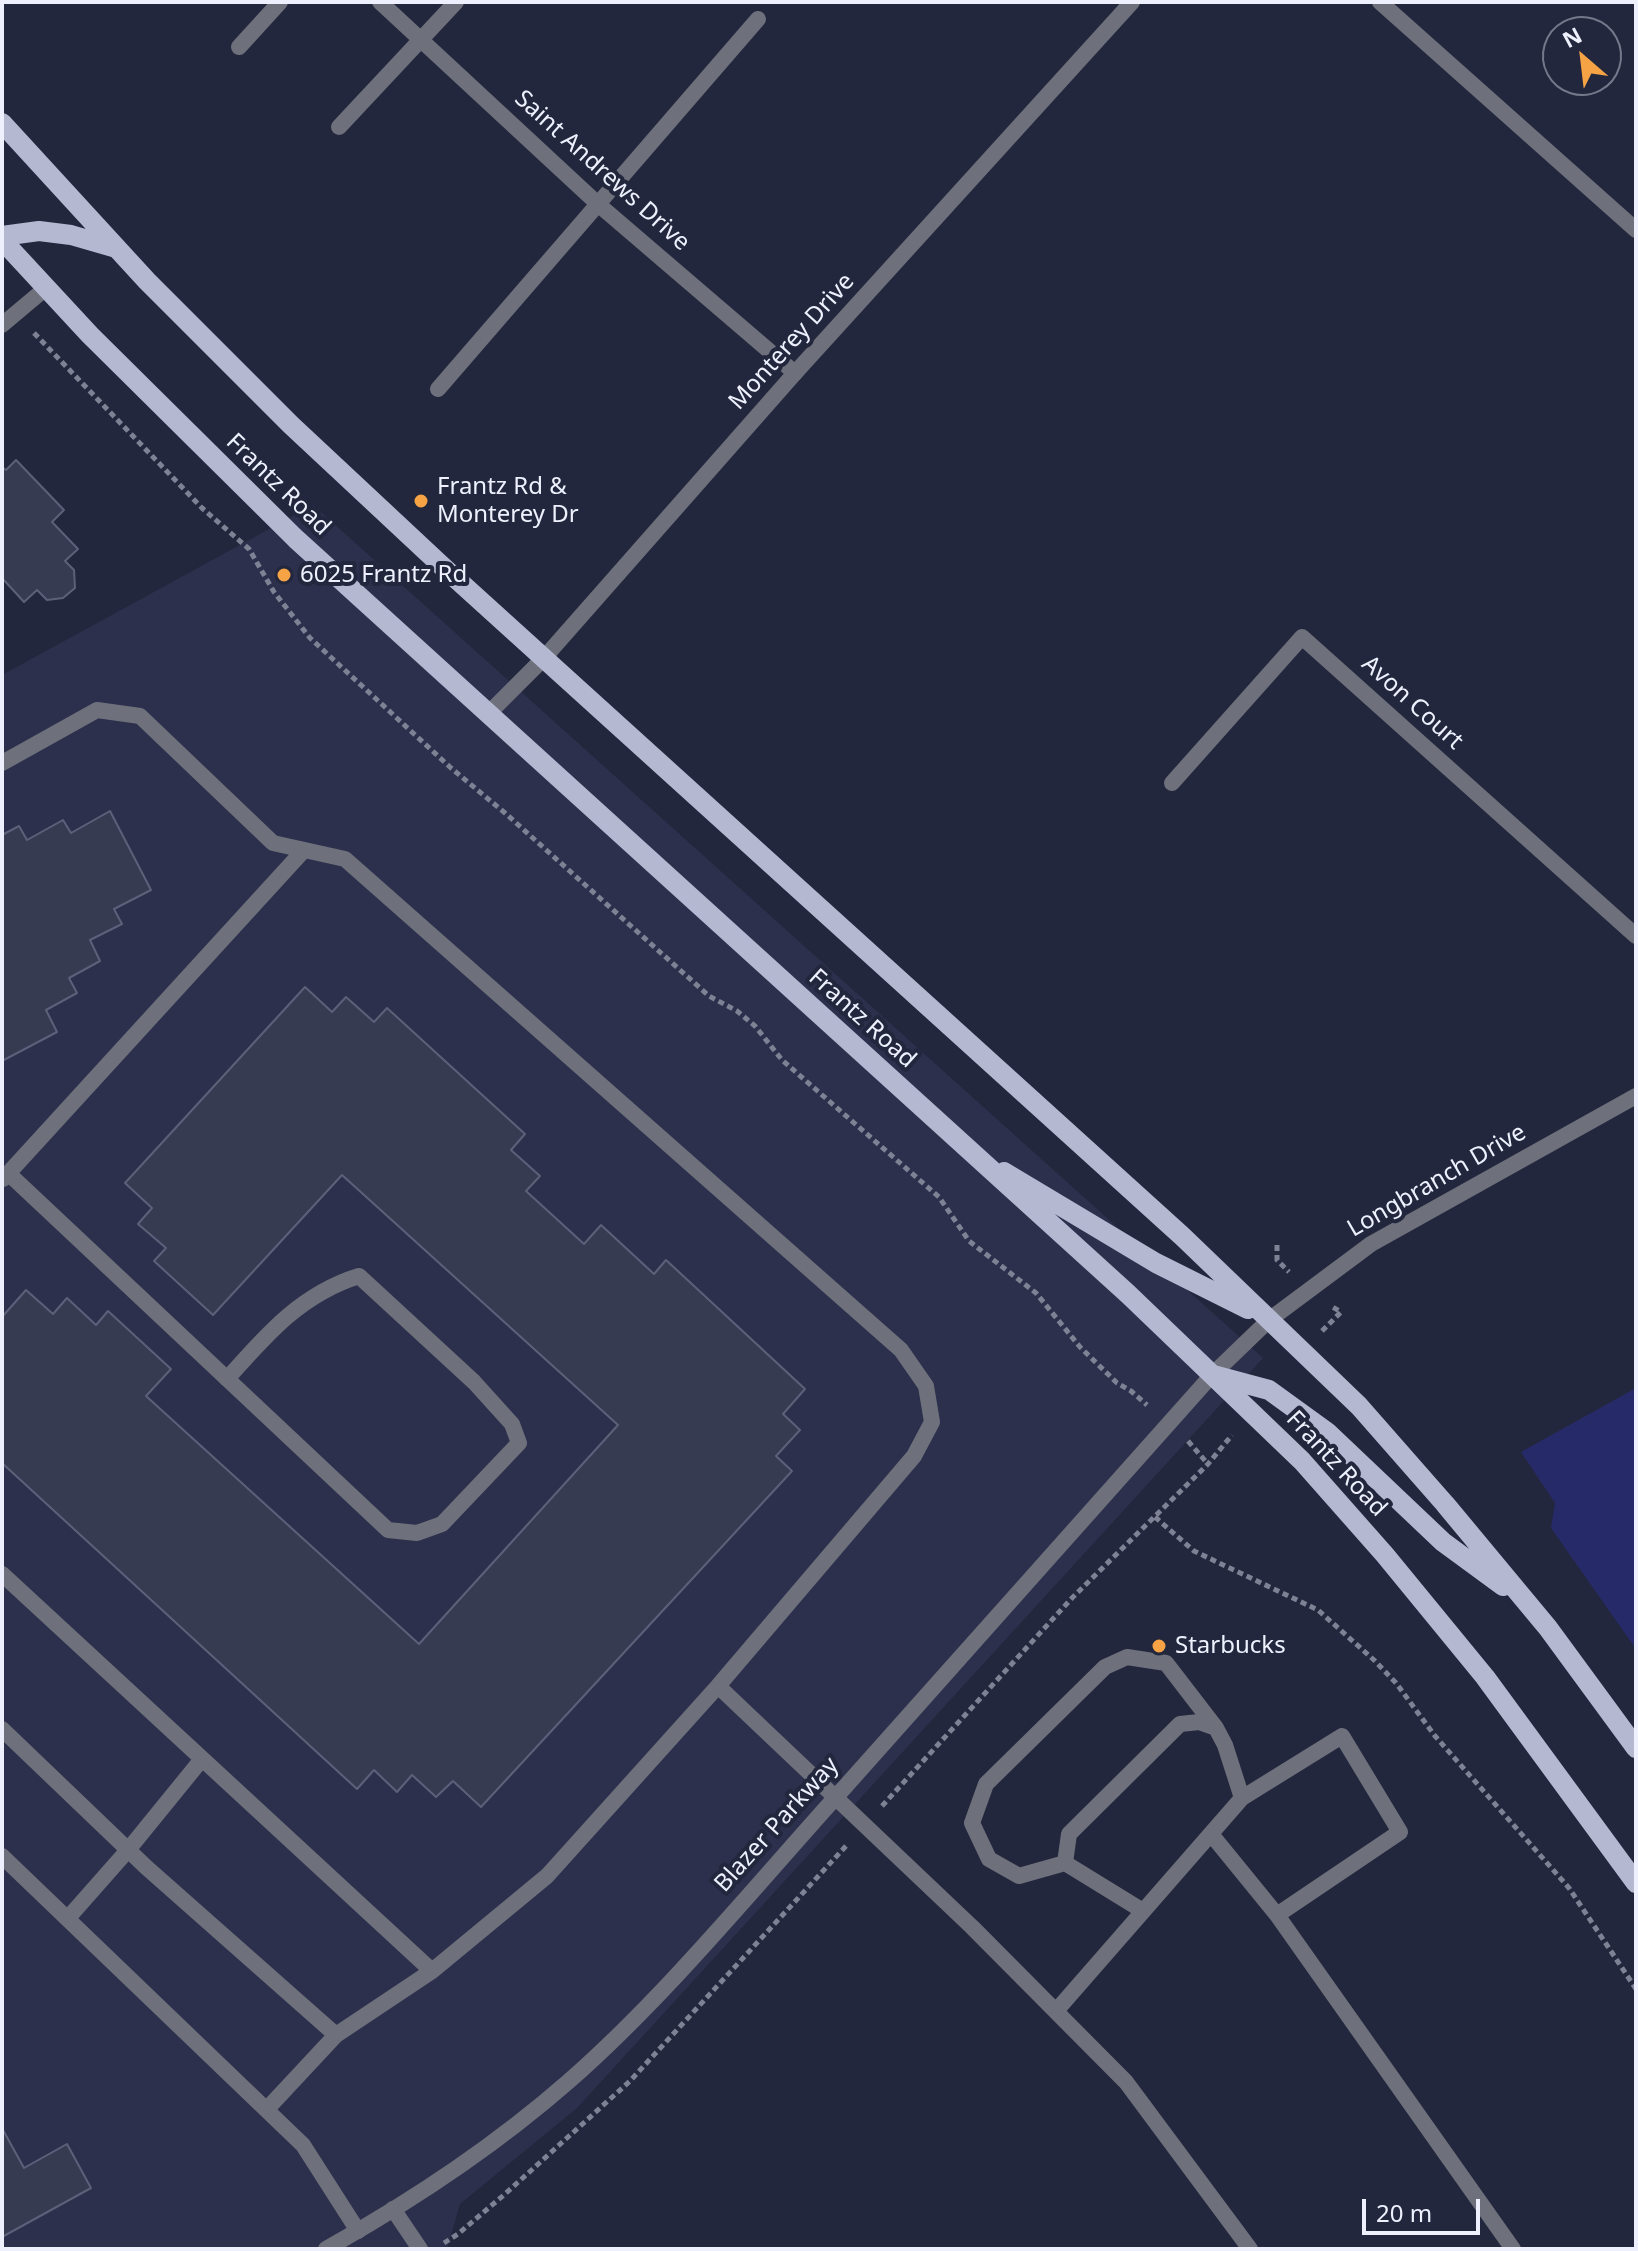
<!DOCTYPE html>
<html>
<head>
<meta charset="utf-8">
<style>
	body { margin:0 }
	#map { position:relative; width:1638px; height:2251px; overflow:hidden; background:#23273d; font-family:"Noto Sans",sans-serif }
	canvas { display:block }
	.frame { position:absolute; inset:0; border:4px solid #eef1fd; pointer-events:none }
	.north { position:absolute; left:1542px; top:16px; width:80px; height:80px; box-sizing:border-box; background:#23273d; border:2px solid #74788a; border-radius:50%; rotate:332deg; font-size:22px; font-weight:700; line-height:32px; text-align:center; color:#eef1fd }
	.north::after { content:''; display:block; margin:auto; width:28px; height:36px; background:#f5a345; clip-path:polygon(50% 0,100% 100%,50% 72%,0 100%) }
	.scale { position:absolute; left:1362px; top:2199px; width:118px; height:36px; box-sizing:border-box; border:4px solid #eef1fd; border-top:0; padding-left:10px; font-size:24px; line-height:28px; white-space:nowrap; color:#eef1fd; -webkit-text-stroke:6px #23273d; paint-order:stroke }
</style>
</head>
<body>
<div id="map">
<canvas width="1638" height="2251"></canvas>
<div class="frame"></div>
<div class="north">N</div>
<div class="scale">20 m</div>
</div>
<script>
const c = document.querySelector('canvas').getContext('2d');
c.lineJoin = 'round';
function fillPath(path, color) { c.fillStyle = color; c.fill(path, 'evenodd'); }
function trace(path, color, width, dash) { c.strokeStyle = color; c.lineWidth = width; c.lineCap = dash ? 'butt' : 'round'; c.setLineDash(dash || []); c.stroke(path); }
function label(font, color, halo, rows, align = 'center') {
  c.font = font + ' "Noto Sans",sans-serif'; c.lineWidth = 8; c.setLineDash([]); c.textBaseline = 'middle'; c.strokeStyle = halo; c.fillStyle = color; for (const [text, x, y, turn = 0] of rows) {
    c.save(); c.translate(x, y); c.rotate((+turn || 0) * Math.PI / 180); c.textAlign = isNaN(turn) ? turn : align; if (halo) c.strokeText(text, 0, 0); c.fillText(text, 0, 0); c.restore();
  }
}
const built = new Path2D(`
	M313,505L1263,1358L577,2108L460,2204L447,2249H2V675Z`);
const green = new Path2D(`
	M1636,1388V1649L1551,1528L1555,1503L1521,1452Z`);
const building = new Path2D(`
	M16,460L64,510L52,522L78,549L65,561L74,570L75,588L63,598L47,600L37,590L24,602L2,578V467L6,470Z
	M110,811L151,890L114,909L122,924L90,940L100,961L69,978L77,993L46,1010L57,1032L2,1061V835L19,826L27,840L63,820L71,833Z
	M305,987L332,1012L346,997L374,1022L387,1008L525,1134L511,1150L540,1176L526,1191L584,1244L601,1225L654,1274L666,1260L805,1389L783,1414L800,1430L776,1456L792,1471L481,1807L453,1781L436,1797L412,1775L397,1792L374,1770L357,1789L2,1463V1317L26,1290L53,1314L67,1298L96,1325L108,1311L171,1369L146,1396L419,1644L618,1425L342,1175L213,1315L154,1261L166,1248L138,1224L152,1208L125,1183Z
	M3,2130L24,2168L67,2144L91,2188L2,2237Z`);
const path = new Path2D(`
	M34,333L202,508L249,549L274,592L310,638L451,768L505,813L709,996L737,1011L755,1026L782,1060L939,1197L969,1241L1036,1293L1080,1347L1117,1383L1131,1391L1147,1405
	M1277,1245V1260L1289,1272
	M1322,1331L1341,1312L1331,1306
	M1188,1441L1208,1464
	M1155,1517L1194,1551L1318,1610L1374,1660L1396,1683L1435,1736L1569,1888L1636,1989
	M882,1806L1072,1598L1208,1464L1232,1435
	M444,2243L458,2234L505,2194L630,2081L846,1846`);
const service = new Path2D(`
	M239,47L280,2
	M339,127L456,2
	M2,325L46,288
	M438,389L758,19
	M2,763L97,710L140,716L273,843L345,859L901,1350L926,1386L932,1422L914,1456L718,1686L547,1876L432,1971L2,1574
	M8,1173L388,1530L417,1533L442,1524L519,1443L512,1424L474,1382L359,1276C301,1294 266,1335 227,1379
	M3,1179L304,850
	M718,1686L972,1927L1126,2082L1250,2249
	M2,1729L146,1867L336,2035L267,2109
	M2,1856L303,2145L358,2231
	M1065,1863L1069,1834L1180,1724L1199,1722L1216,1728
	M1143,1911L1065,1863L1019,1876L989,1859L972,1823L986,1784L1105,1667L1127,1657L1166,1663L1216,1728L1225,1745L1242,1798
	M1277,1915L1513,2249
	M68,1918L128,1850L202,1759
	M1056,2011L1242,1798L1342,1736L1400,1832L1277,1915L1211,1834
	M336,2035L432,1971
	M393,2209L420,2249`);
const minor = new Path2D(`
	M380,2L599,205L795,373
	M1380,2L1636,230
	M1172,783L1302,637L1636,936
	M1212,1375L1269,1320L1371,1244L1636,1096`);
const tertiary = new Path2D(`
	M488,714L544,658L795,373L1132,2
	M326,2249C410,2202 496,2145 569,2081C667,1995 756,1885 844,1788C967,1651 1089,1512 1212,1375`);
const primary = new Path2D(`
	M2,123L147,281L291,425L442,566L1182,1236L1359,1406L1445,1504L1548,1628L1636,1748
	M2,236L39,231L71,235L116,248
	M2,240L90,335L296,539L1128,1294L1302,1461L1385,1555L1485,1677L1636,1883
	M1004,1172L1156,1263L1248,1309
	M1213,1375L1269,1390L1327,1432L1443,1542L1503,1586`);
const markers = [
	[421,501,8,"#f5a345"],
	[284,575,8,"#f5a345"],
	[1159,1646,8,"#f5a345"]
];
const streetNames = [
	["Saint Andrews Drive",602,171,42],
	["Monterey Drive",792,342,-48],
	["Frantz Road",278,485,44],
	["Avon Court",1412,703,42],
	["Frantz Road",862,1019,42],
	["Longbranch Drive",1437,1181,-30],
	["Frantz Road",1336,1464,47],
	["Blazer Parkway",777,1825,-48]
];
const poiNames = [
	["Frantz Rd &",437,487],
	["Monterey Dr",437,515],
	["6025 Frantz Rd",300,575],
	["Starbucks",1175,1646]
];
fillPath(built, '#2c304c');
fillPath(green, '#272a69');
fillPath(building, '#373b52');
trace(building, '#5c617a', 2);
trace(path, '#7f8294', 5, [6, 4]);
trace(service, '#6e717c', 16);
trace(minor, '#6e717c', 16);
trace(tertiary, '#6e717c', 16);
trace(primary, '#b4b9d1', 20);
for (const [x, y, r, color] of markers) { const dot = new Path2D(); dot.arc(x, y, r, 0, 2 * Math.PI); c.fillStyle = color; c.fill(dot); trace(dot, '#23273d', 3); }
label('24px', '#eef1fd', '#23273d', streetNames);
label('24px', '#eef1fd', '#23273d', poiNames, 'left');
</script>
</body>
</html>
